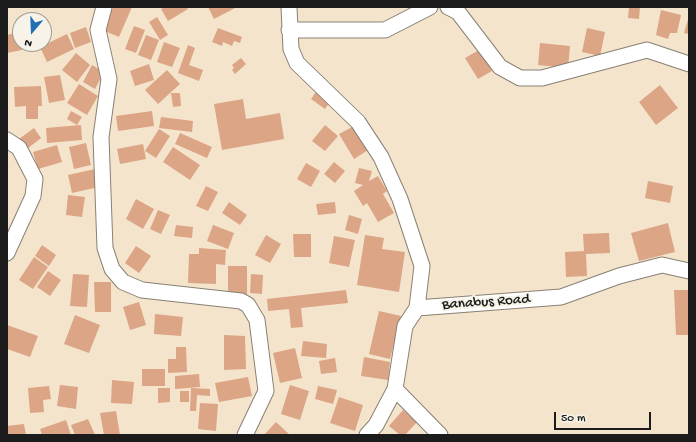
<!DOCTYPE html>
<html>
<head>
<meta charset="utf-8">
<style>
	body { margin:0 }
	#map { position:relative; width:696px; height:442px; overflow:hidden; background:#f5e4cc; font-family:"Gochi Hand",sans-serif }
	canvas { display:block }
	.frame { position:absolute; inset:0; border:8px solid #1c1c1c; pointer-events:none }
	.north { position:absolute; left:12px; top:12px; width:40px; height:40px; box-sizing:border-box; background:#f7f3e8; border:1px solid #9f9d96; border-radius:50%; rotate:199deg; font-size:11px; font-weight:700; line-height:16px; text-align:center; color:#1c1c1c }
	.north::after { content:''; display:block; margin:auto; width:14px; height:18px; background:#1f6fb2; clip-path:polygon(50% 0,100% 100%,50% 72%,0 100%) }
	.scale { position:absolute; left:554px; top:412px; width:97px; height:18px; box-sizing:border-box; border:2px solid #1c1c1c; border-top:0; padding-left:5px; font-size:12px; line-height:14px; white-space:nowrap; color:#1c1c1c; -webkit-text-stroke:3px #f7f3e8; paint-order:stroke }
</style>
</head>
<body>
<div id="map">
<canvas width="696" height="442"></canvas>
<div class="frame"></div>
<div class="north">N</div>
<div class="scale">50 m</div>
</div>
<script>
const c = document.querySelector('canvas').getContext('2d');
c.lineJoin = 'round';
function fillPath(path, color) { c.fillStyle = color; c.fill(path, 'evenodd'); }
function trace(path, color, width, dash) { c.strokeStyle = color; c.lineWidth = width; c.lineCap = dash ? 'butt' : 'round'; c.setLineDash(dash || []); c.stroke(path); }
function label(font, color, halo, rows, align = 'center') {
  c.font = font + ' "Gochi Hand",sans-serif'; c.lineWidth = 4; c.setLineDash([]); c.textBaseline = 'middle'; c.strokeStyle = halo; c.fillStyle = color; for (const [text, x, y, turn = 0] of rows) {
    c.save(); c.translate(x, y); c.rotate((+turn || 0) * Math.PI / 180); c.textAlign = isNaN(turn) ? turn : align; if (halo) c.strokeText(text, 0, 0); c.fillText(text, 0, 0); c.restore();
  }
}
const building = new Path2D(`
	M115,7H132L119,37L102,30L109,10Z
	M165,7H186L188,9L168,21L161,9Z
	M208,7H237L214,19Z
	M629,7H640L639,19L628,18Z
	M661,10L681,15L677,33H670L668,39L656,35Z
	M689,16V34L684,33Z
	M157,17L168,35L160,40L149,22Z
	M134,26L145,30L136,53L125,49Z
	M86,27L91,42L75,48L70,33Z
	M218,28L242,37L240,43L234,41L232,46L223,42L222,46L212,42Z
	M587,28L605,32L600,56L582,52Z
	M18,32L22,50L7,53V35Z
	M67,34L74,49L47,62L40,47Z
	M146,35L159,40L151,60L138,55Z
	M164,42L180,48L172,67L157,62Z
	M540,43L570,46L568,68L538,65Z
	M188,45L195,48L189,65L203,70L199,81L178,73Z
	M479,50L492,71L478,79L465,58Z
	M76,53L90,65L77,82L62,70Z
	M241,58L246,64L235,74L232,70L234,68L232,65Z
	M149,64L154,80L135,86L130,71Z
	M92,65L104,72L95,89L83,82Z
	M167,70L180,84L158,104L145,90Z
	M60,75L65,100L49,103L44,77Z
	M79,84L98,96L87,115L67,103Z
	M660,85L678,108L656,125L639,102Z
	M41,86L42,106H38V119H26V106L15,107L14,87Z
	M318,89L332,99L325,109L311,99Z
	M171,93H180L181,106L173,107Z
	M243,99L246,119L280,113L284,139L222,150L214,104Z
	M71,111L82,117L77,125L67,119Z
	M152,111L154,126L118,131L116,116Z
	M161,117L193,121L192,132L159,128Z
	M81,125L82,140L47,143L46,128Z
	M325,125L338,136L325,151L312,141Z
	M354,126L368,150L354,159L339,134Z
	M34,128L41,138L27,149L19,139Z
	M159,129L170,136L156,158L145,151Z
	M180,133L212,147L207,158L175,144Z
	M86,143L91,165L74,169L69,147Z
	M143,144L146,159L120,164L117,149Z
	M57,145L62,162L38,169L33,152Z
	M173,147L200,165L190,180L163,162Z
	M334,162L345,171L335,183L324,174Z
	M306,163L320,171L311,187L297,179Z
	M359,168L372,171L369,181L378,176L387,191L383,194L394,213L378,222L367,203L363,206L354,191L363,185L355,183Z
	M95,169L99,187L72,193L68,175Z
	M648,181L673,186L670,203L645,198Z
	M206,186L218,192L208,211L196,206Z
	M68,195L85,197L82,217L66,215Z
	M136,199L154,209L143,229L126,219Z
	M229,202L247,215L240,225L222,213Z
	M335,202L336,213L318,215L316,204Z
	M158,210L170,215L161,234L150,229Z
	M349,215L362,219L358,234L345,230Z
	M668,223L675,252L639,261L631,233Z
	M176,225L193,227L192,238L174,236Z
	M213,225L234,233L228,249L207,241Z
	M609,233L610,253L586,254L587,276L566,277L565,252L584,251L583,234Z
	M293,234H311V257H294Z
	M266,235L281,244L270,263L255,255Z
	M365,235L384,238L382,249L405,252L399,292L357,285Z
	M334,236L355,240L349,267L329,263Z
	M42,245L56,255L49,266L35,256Z
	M136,246L151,256L139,273L125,263Z
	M199,248L226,250L225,265L216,264V284L188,283L189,254H199Z
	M34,257L48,267L33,289L19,280Z
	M228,266H247V296H228Z
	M48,271L61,280L50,296L37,287Z
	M73,274L89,275L87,307L70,306Z
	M251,274L263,275L262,294L250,293Z
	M94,282H111V312H95Z
	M346,290L348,303L301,308L303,327L291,328L289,309L268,311L267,299Z
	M674,290H689V335H676Z
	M139,302L146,325L130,330L123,307Z
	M379,311L401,316L390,359L369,354Z
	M155,314L183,317L181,336L154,334Z
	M75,315L100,325L89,353L64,344Z
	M7,325L38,336L30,357L7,349Z
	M224,335L245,336L246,369L224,370Z
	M303,341L327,344L326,358L301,356Z
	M176,347H186L187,372L168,373V359H176Z
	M295,348L302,378L280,383L273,353Z
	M364,357L390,362L388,380L361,376Z
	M335,358L337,372L321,374L319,361Z
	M142,369H165V386H142Z
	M199,374L200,387L175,389V376Z
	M248,377L252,396L219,402L215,383Z
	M112,380L134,382L132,404L111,403Z
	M60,385L78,387L76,409L57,406Z
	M290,385L309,391L300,420L281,414Z
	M49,386L51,399L43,400L44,412L30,413L28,388Z
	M318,386L337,390L333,404L315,399Z
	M158,388H170V402L158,403Z
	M191,388L210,389V396L197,395L196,411H190Z
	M180,391H189V402H180Z
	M339,397L363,405L355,431L330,423Z
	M200,403L218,404L216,431L198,429Z
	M403,410L417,422L405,435H400L389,426Z
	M116,411L120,435H104L100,413Z
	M88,419L95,435H75L71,425Z
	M66,420L71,435H42L40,429Z
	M276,422L290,435H264Z
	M24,424L26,435H7V426Z`);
const minor = new Path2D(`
	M104,7L98,30L109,79L101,137L105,248L112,269L123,282L142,290L241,301L248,305L257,320L266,391L245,435
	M289,7L291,49L297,63L358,122L381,157L400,199L422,266L417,308
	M448,7L458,12L500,67L520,78H542L647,50L689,64
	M289,30H385L430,7
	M7,140L19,148L35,179L33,196L7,253
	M395,389L440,435
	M367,435L376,425L395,389L405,326L417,308L561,297L619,276L662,265L689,271`);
const streetNames = [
	["Banabus Road",486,303,-4]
];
fillPath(building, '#dba586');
trace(minor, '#888074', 17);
trace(minor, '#fff', 15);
label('15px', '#1c1c1c', '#f7f3e8', streetNames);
</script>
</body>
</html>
